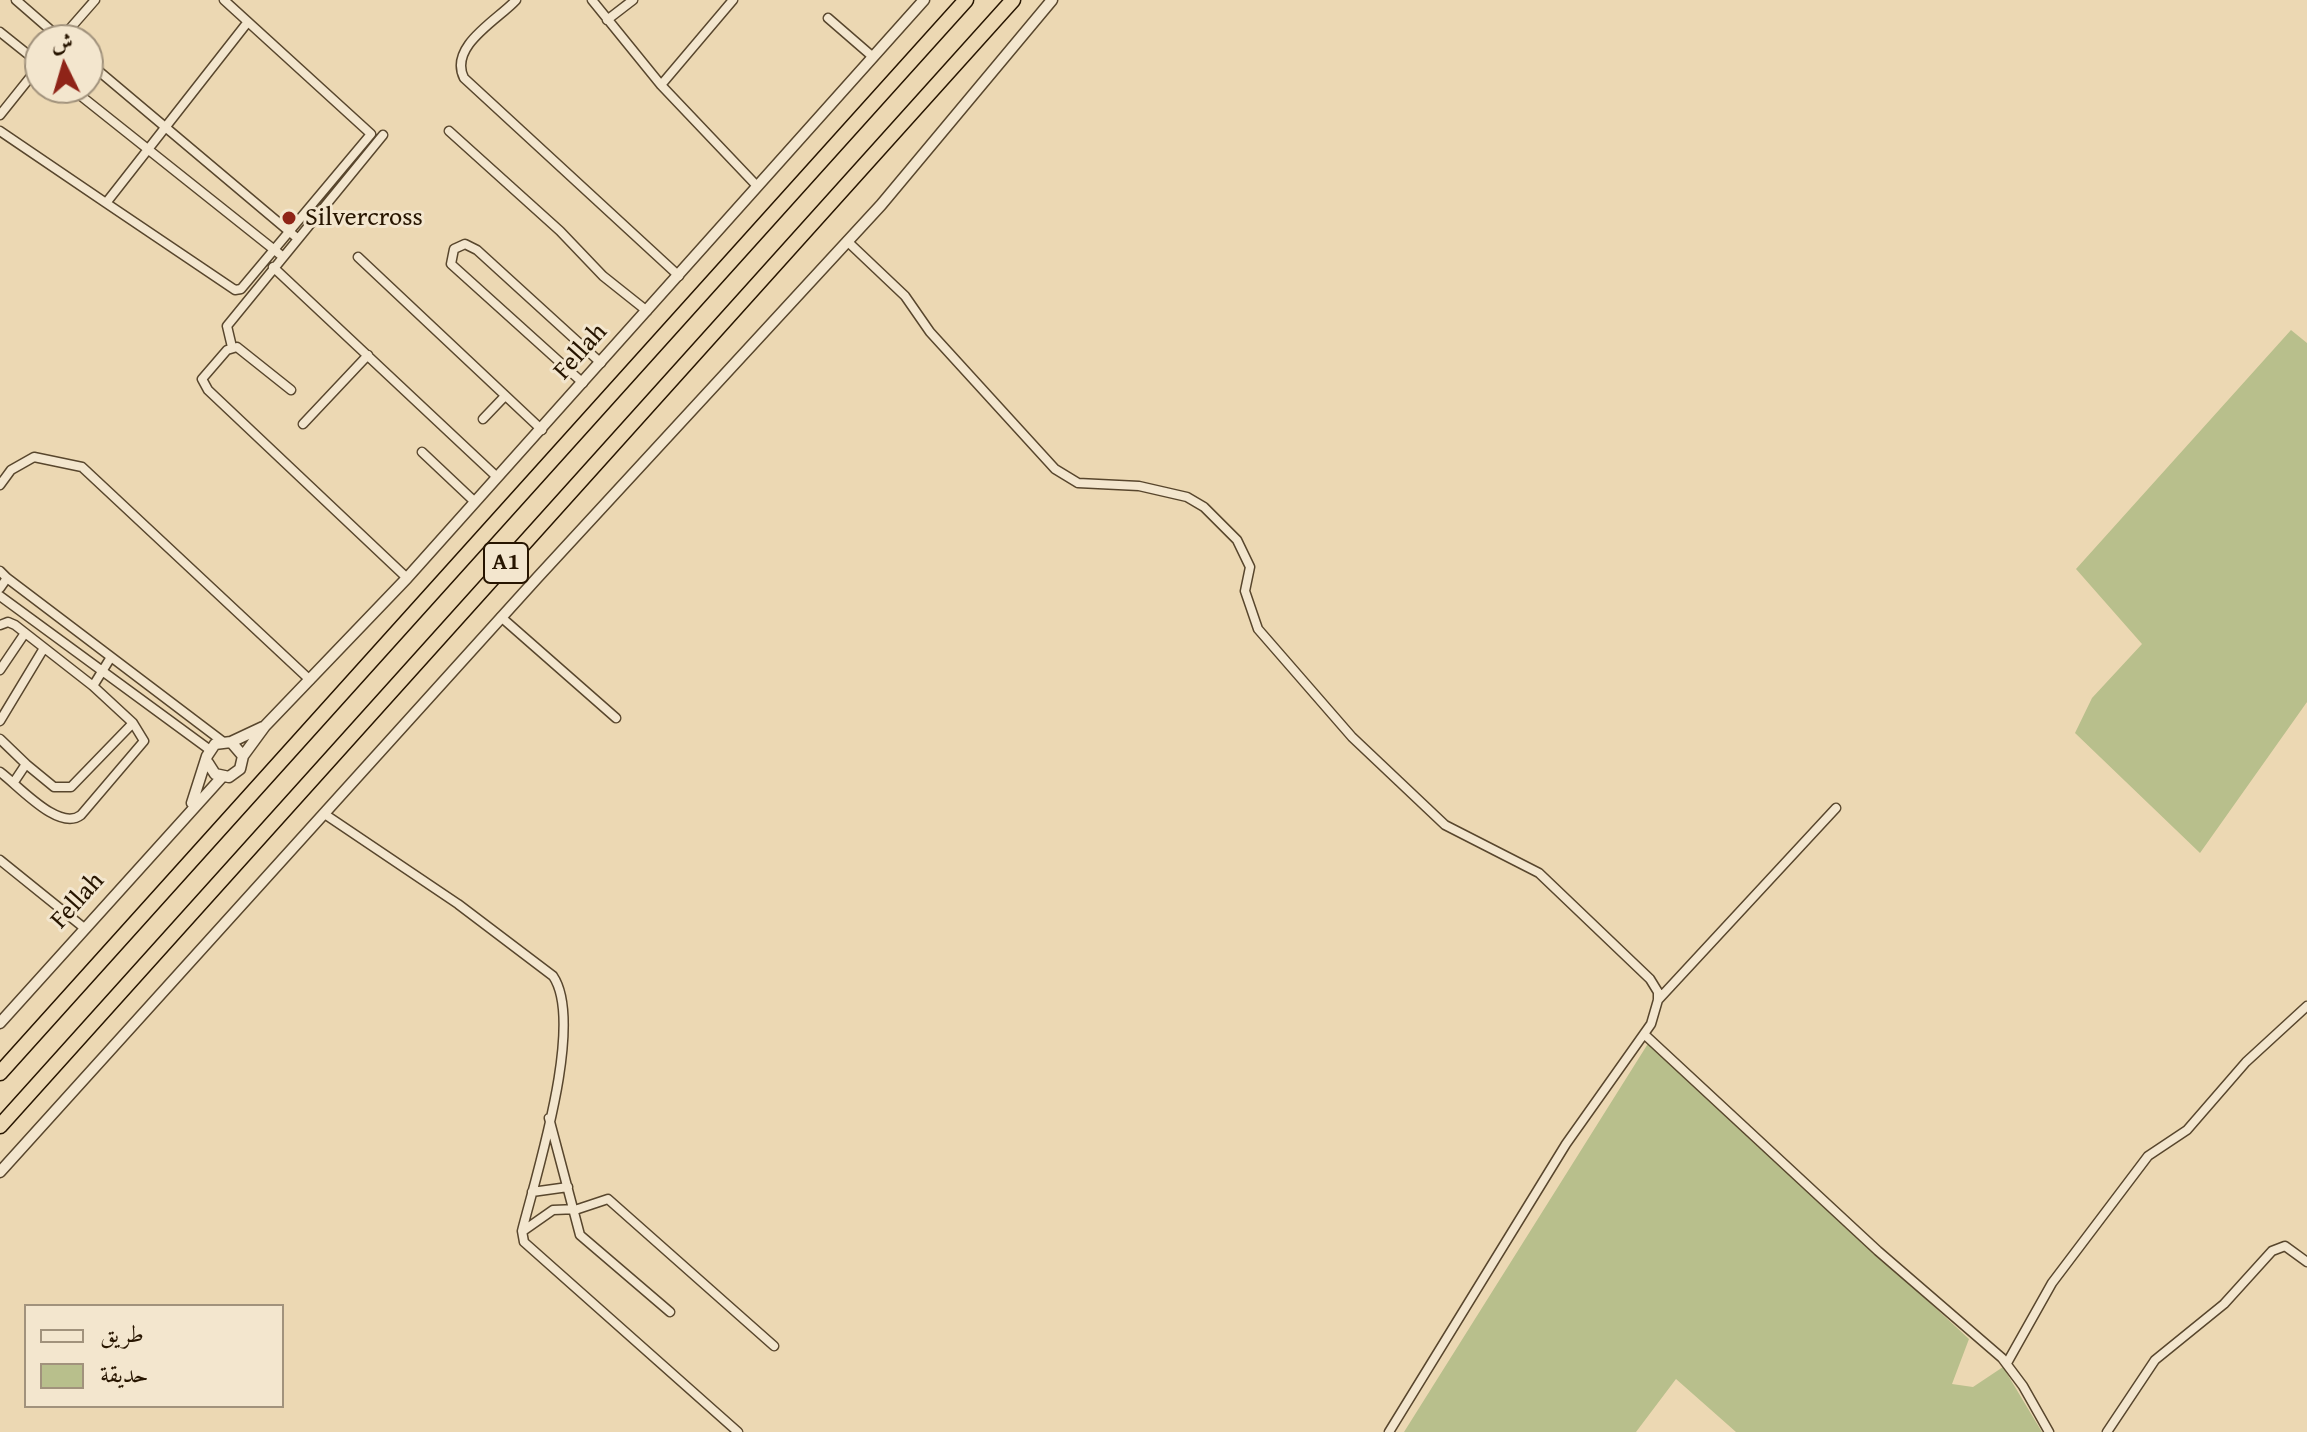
<!DOCTYPE html>
<html>
<head>
<meta charset="utf-8">
<style>
	body { margin:0 }
	#map { position:relative; width:2307px; height:1432px; overflow:hidden; background:#ecd8b3; font-family:"Gentium Book Plus",Amiri,serif }
	canvas { display:block }
	.legend { position:absolute; left:24px; top:1304px; width:260px; height:104px; box-sizing:border-box; background:#f3e6ce; border:2px solid #a1927c; margin:0; padding:10px 14px; list-style:none; font-size:24px; color:#271500 }
	.legend li { display:flex; align-items:center; gap:16px; height:40px }
	.legend b { width:40px; border:2px solid #a1927c }
	.north { position:absolute; left:24px; top:24px; width:80px; height:80px; box-sizing:border-box; background:#f3e6ce; border:2px solid #a1927c; border-radius:50%; rotate:355deg; font-size:22px; font-weight:700; line-height:32px; text-align:center; color:#271500 }
	.north::after { content:''; display:block; margin:auto; width:28px; height:36px; background:#8f2418; clip-path:polygon(50% 0,100% 100%,50% 72%,0 100%) }
</style>
</head>
<body>
<div id="map">
<canvas width="2307" height="1432"></canvas>
<ul class="legend">
<li><b style="height:10px;background:#f3e6ce"></b>طريق</li>
<li><b style="height:22px;background:#b8bf8c"></b>حديقة</li>
</ul>
<div class="north">ش</div>
</div>
<script>
const c = document.querySelector('canvas').getContext('2d');
c.lineJoin = 'round';
function fillPath(path, color) { c.fillStyle = color; c.fill(path, 'evenodd'); }
function trace(path, color, width, dash) { c.strokeStyle = color; c.lineWidth = width; c.lineCap = dash ? 'butt' : 'round'; c.setLineDash(dash || []); c.stroke(path); }
function label(font, color, halo, rows, align = 'center') {
  c.font = font + ' "Gentium Book Plus",serif'; c.lineWidth = 6; c.setLineDash([]); c.textBaseline = 'middle'; c.strokeStyle = halo; c.fillStyle = color; for (const [text, x, y, turn = 0] of rows) {
    c.save(); c.translate(x, y); c.rotate((+turn || 0) * Math.PI / 180); c.textAlign = isNaN(turn) ? turn : align; if (halo) c.strokeText(text, 0, 0); c.fillText(text, 0, 0); c.restore();
  }
}
const green = new Path2D(`
	M2291,330L2307,343V702L2200,853L2075,733L2092,698L2142,644L2076,569Z
	M1649,1042L1969,1339L1952,1384L1973,1387L2003,1367L2042,1432H1736L1676,1379L1636,1432H1404Z`);
const minor = new Path2D(`
	M16,0L62,40
	M224,0L371,134L241,289L235,290L106,203L247,23
	M516,0C499,19 448,46 464,78L679,276
	M592,0L661,85L757,186
	M828,18L873,57
	M607,20L633,0
	M0,32L40,64
	M60,40L95,0
	M88,62L297,238
	M661,85L733,0
	M71,88L282,256
	M0,115L40,65
	M0,131L106,203
	M449,131L560,231L603,276L647,311
	M847,241L905,296L930,332L1055,469L1078,483L1139,486L1187,497L1204,507L1237,540L1250,567L1245,591L1258,629L1352,737L1445,825L1539,873L1650,979L1658,992V1000L1651,1024L1566,1144L1389,1432
	M358,257L542,430
	M273,267L497,477
	M232,347L227,326L383,135
	M583,383L451,264L454,249L465,244L477,250L601,363
	M291,390L237,347L227,350L202,379L208,390L407,578
	M483,419L505,396
	M303,424L368,355
	M422,452L475,502
	M0,485L11,470L34,457L82,467L310,680
	M0,571L7,578L0,588
	M7,578L222,741
	M0,596L210,750
	M501,617L616,718
	M0,625L8,622L15,625L93,686
	M0,670L25,633
	M0,721L44,648
	M0,739L26,764L14,782
	M26,764L54,787H71L133,723
	M0,772C19,786 59,832 81,815L144,741L133,723L93,686L111,657
	M326,815L458,904L553,976C585,1023 536,1175 522,1231L524,1242L738,1432
	M0,860L83,927
	M1658,1000L1836,808
	M1644,1034L1878,1251L2002,1358L2023,1386L2049,1432
	M549,1118L580,1235L670,1312
	M532,1192L568,1187
	M523,1231L553,1210L578,1209L608,1199L774,1346
	M2007,1363L2052,1283L2148,1156L2187,1130L2246,1062L2307,1006
	M2107,1432L2155,1360L2224,1304L2272,1251L2285,1246L2307,1262`);
const tertiary = new Path2D(`
	M231,742L263,727
	M243,756L265,726L407,578L924,0
	M192,803L207,756L215,744L231,742L243,756L240,769L229,777L215,774L208,763
	M0,1023L222,777
	M0,1172L537,578L881,205L1052,0`);
const motorway = new Path2D(`
	M0,1073L966,0
	M0,1126L1013,0`);
const markers = [
	[289,218,8,"#8f2418"]
];
const shields = [
	[506,563,44]
];
const shieldNames = [
	["A1",506,563]
];
const poiNames = [
	["Silvercross",305,218]
];
const streetNames = [
	["Fellah",581,352,-48],
	["Fellah",78,901,-48]
];
fillPath(green, '#b8bf8c');
trace(minor, '#58462d', 11);
trace(tertiary, '#58462d', 13);
trace(motorway, '#271500', 17);
trace(minor, '#f3e6ce', 8);
trace(tertiary, '#f3e6ce', 10);
trace(motorway, '#ecd8b3', 14);
for (const [x, y, r, color] of markers) { const dot = new Path2D(); dot.arc(x, y, r, 0, 2 * Math.PI); c.fillStyle = color; c.fill(dot); trace(dot, '#f3e6ce', 3); }
for (const [x, y, w] of shields) { const box = new Path2D(); box.roundRect(x - w / 2, y - 20, w, 40, 6); c.fillStyle = '#f3e6ce'; c.fill(box); trace(box, '#271500', 2); }
label('bold 24px', '#271500', null, shieldNames);
label('26px', '#271500', '#f3e6ce', poiNames, 'left');
label('26px', '#271500', '#f3e6ce', streetNames);
</script>
</body>
</html>
